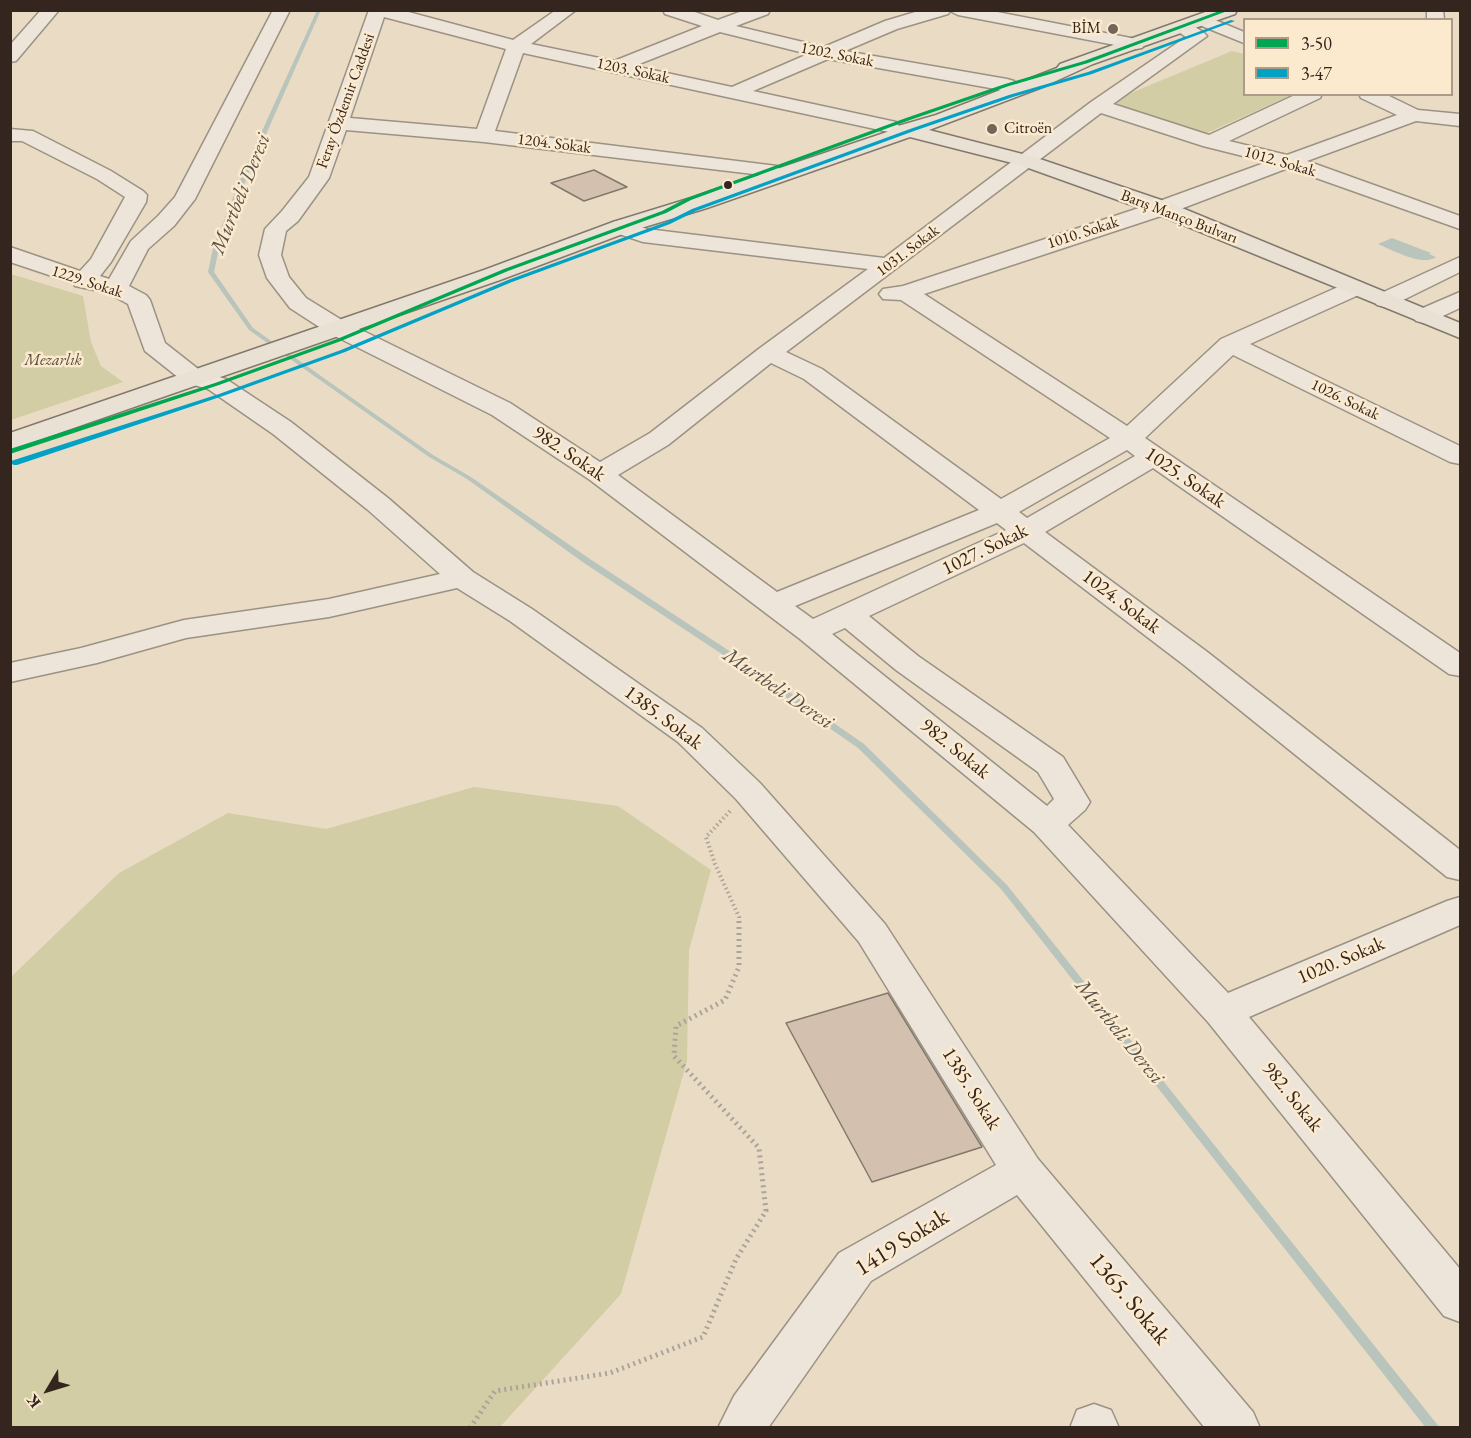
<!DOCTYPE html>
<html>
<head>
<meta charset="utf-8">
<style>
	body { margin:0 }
	#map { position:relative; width:1471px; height:1438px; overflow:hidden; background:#eadcc4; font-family:"EB Garamond",serif }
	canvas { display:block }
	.frame { position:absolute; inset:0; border:12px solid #34251f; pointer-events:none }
	.legend { position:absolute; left:1243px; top:18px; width:210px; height:78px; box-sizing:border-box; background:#fceace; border:2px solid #ac9b88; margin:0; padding:8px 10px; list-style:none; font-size:18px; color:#34251f }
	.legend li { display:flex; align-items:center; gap:12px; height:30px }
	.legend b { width:30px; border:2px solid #ac9b88 }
	.north { position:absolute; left:18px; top:1360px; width:60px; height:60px; -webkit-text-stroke:4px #fceace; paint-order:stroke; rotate:232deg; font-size:16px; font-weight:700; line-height:24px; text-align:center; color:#34251f }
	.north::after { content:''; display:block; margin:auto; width:21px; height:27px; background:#34251f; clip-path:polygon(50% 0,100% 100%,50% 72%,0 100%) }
</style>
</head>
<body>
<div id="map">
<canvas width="1471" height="1438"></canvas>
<div class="frame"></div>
<ul class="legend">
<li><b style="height:8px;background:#00a651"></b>3-50</li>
<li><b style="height:8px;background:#03a2c5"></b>3-47</li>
</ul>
<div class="north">K</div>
</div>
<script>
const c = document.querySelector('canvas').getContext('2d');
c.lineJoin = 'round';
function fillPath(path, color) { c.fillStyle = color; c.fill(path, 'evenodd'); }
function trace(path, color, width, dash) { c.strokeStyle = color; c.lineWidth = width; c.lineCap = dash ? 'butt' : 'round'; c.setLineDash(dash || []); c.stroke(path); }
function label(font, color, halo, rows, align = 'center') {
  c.font = font + ' "EB Garamond",serif'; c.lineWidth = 5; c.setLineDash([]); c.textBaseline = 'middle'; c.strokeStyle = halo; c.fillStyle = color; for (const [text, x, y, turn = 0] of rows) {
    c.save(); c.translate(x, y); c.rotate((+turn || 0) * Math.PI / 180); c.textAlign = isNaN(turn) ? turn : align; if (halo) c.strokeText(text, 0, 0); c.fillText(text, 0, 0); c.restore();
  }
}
const green = new Path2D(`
	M1232,51L1244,54V94L1291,95L1207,133L1146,115L1115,103L1126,95Z
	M11,274L83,296L91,342L101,366L123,382L11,420Z
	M474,787L618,806L711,870L689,950L687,1061L621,1294L500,1427H11V977L119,873L228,813L326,829Z`);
const water = new Path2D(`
	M1392,238L1431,253L1429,254L1436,257C1423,267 1392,250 1378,244Z`);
const stream = new Path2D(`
	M317,10H321L248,175L219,248L214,272L253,328L433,455L471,477L590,559L752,666L864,744L1007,885L1440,1428H1426L1001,889L858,748L746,670L584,563L467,479L429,457L249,330L208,272L213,248L242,175Z`);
const building = new Path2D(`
	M594,170L627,187L584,201L551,183Z
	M888,993L982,1147L872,1182L786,1023Z`);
const pathFar1 = new Path2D(`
	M730,811L706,837L715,864L739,917V923`);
const path = new Path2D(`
	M470,1428L495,1391L610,1373L703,1337L736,1259L766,1211L759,1148L674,1056L676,1026L725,1000L739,967V921`);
const minor = new Path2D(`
	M41,10H59L16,61L10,62V45Z
	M273,10H290L195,199L174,226L148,249L129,286L146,295L150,300L165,343L202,372L226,379L291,422L388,498L473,572L532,609L702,728L760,783L885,924L1038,1159L1253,1412L1260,1428H1205L1017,1195L871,1281L768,1428H718L734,1396L839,1253L996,1165L859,942L736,799L678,742L510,621L457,588L329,617L186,638L97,663L10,682V663L81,648L184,620L329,599L440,574L368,510L273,434L208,389L184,382L145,351L128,304L108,293L75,286L73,283L10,262V247L80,271L91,259L125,197L97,179L22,141H10V129L33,131L111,171L143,191L147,195L146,202L111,262L100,276L109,279L131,241L158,216L175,197Z
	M369,10H401L513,40L556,10H576L531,44L614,61L702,26L665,14L663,10H689L718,20L745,10H770L768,14L736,26L824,47L885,21L922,10H987L1136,39L1142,40L1145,44L1142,48L1136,49L958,15L950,11L948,14L897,29L845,51L1007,79L1014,81L1016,85L1014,89L1007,91L828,59L753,91L896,122L899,126L896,130L889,132L523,53L495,131L777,166L780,170L777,174L770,176L484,142L346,130L329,178L298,221L286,231L281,255L289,277L306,298L345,322L510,403L600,462L650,433L760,348L868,269L643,242L613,232L610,227L613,222L621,220L647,229L884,258L1091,102L1186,37L1173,28L1176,24C1186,22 1200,28 1207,36L1113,104L1209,135L1297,94H1322L1320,98L1229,141L1287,155L1397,115L1361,98L1359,94H1385L1418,110L1460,114V126L1416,121L1307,161L1460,216V229L1288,168L1170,213L924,294L1127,426L1221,339L1347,283L1355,281L1363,283L1367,288L1363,293L1250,344L1460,446V464L1450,462L1233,355L1145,438L1460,653V676L1449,674L1153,468L1045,532L1206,651L1460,850V880L1447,877L1184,665L1024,543L869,616L918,656L1063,757L1090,802L1085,810L1068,825L1228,993L1447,901L1460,897V925L1249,1017L1460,1269V1322L1444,1316L1208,1022L1034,832L800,639L590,480L492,415L327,332L290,308L267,278L259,255L265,229L282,211L309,177ZM384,17L506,49L477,129L350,118ZM720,32L808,54L732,87L634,66ZM1101,113L1203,146L1267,162L1154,203L903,286L883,289L879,294L883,299L901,300L1110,438L1001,499L822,369L786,352ZM771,363L804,379L979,510L777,592L618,475L668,445ZM1127,450L1135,456L1027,518L1019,512ZM997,523L1006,530L813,619L795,606ZM845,628L896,670L1038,772L1054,799L1047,806L832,634Z
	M1427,10H1443L1444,20H1427Z
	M1203,15L1244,32V43L1197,24L1194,20L1197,16Z
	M1460,257V272L1393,305L1385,307L1377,305L1373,300L1377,295Z
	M1460,292V308L1432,321L1424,323L1416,321L1412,316L1416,311Z
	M1094,1404L1111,1410L1119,1428H1070L1077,1410Z`);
const major = new Path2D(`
	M1211,10H1237L1235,14L1093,64L1045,86L929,130L1034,157L1170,203L1460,323V338L1154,213L1020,165L910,137L707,208L628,232L500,280L10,450V433L484,270L613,222L691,198L887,132L898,126L936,115L1057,68L1060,64Z`);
const bus1 = new Path2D(`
	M1222,10H1230L1088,63L1009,86L910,120L691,200L666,213L508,271L341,341L219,385L10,454V449L215,383L337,339L504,269L662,211L687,198L906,118L1005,84L1084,61Z`);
const bus2 = new Path2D(`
	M1231,20L1235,21L1092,74L1013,97L914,131L696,211L670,224L512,282L345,352L223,396L17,465H14L10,463L11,461L219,394L341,350L508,280L666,222L692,209L910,129L1009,95L1088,72Z`);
const markers = [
	[1113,29,6,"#746559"],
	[992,129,6,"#746559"],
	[728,185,5,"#34251f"]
];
const farPoinames = [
	["BİM",1101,29],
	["Citroën",1004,129,"left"]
];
const farStreetnames = [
	["1202. Sokak",837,55,11],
	["1203. Sokak",633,71,12],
	["Feray Özdemir Caddesi",346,101,-70],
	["1204. Sokak",554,144,7],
	["1012. Sokak",1280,162,16],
	["Barış Manço Bulvarı",1179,217,21],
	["1010. Sokak",1083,233,-18],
	["1031. Sokak",908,251,-37],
	["1229. Sokak",87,282,18],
	["1026. Sokak",1345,400,26]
];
const farParknames = [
	["Mezarlık",53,361]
];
const streetNames = [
	["982. Sokak",569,454,34],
	["1025. Sokak",1185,478,34],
	["1027. Sokak",985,550,-26],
	["1024. Sokak",1121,602,37],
	["1385. Sokak",663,718,37],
	["982. Sokak",955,749,39],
	["1020. Sokak",1341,961,-23],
	["1385. Sokak",971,1089,58],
	["982. Sokak",1292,1097,51]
];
const waterNames = [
	["Murtbeli Deresi",241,194,-68],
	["Murtbeli Deresi",778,689,34],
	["Murtbeli Deresi",1119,1032,51]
];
const nearStreetnames = [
	["1419 Sokak",902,1243,-32],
	["1365. Sokak",1129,1299,50]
];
fillPath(green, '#d2cda5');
fillPath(water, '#b9c4bc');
fillPath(stream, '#b9c4bc');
fillPath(building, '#d4c0af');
trace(building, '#82796d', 1.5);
trace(minor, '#9b9284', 3);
trace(major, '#82796d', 3);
trace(pathFar1, '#aba49b', 4, [1.5, 3]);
trace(path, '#aba49b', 5, [2, 4]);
fillPath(minor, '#ede5d9');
fillPath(major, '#e9e1d3');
fillPath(bus1, '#00a651');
fillPath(bus2, '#03a2c5');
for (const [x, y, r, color] of markers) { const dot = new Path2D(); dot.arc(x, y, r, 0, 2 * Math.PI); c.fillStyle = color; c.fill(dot); trace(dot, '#fceace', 2); }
label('16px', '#34251f', '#fceace', farPoinames, 'right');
label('16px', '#34251f', '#fceace', farStreetnames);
label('italic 16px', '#574c3a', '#fceace', farParknames);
label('20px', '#34251f', '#fceace', streetNames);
label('italic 21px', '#56524d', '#fceace', waterNames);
label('24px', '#34251f', '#fceace', nearStreetnames);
</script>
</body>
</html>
